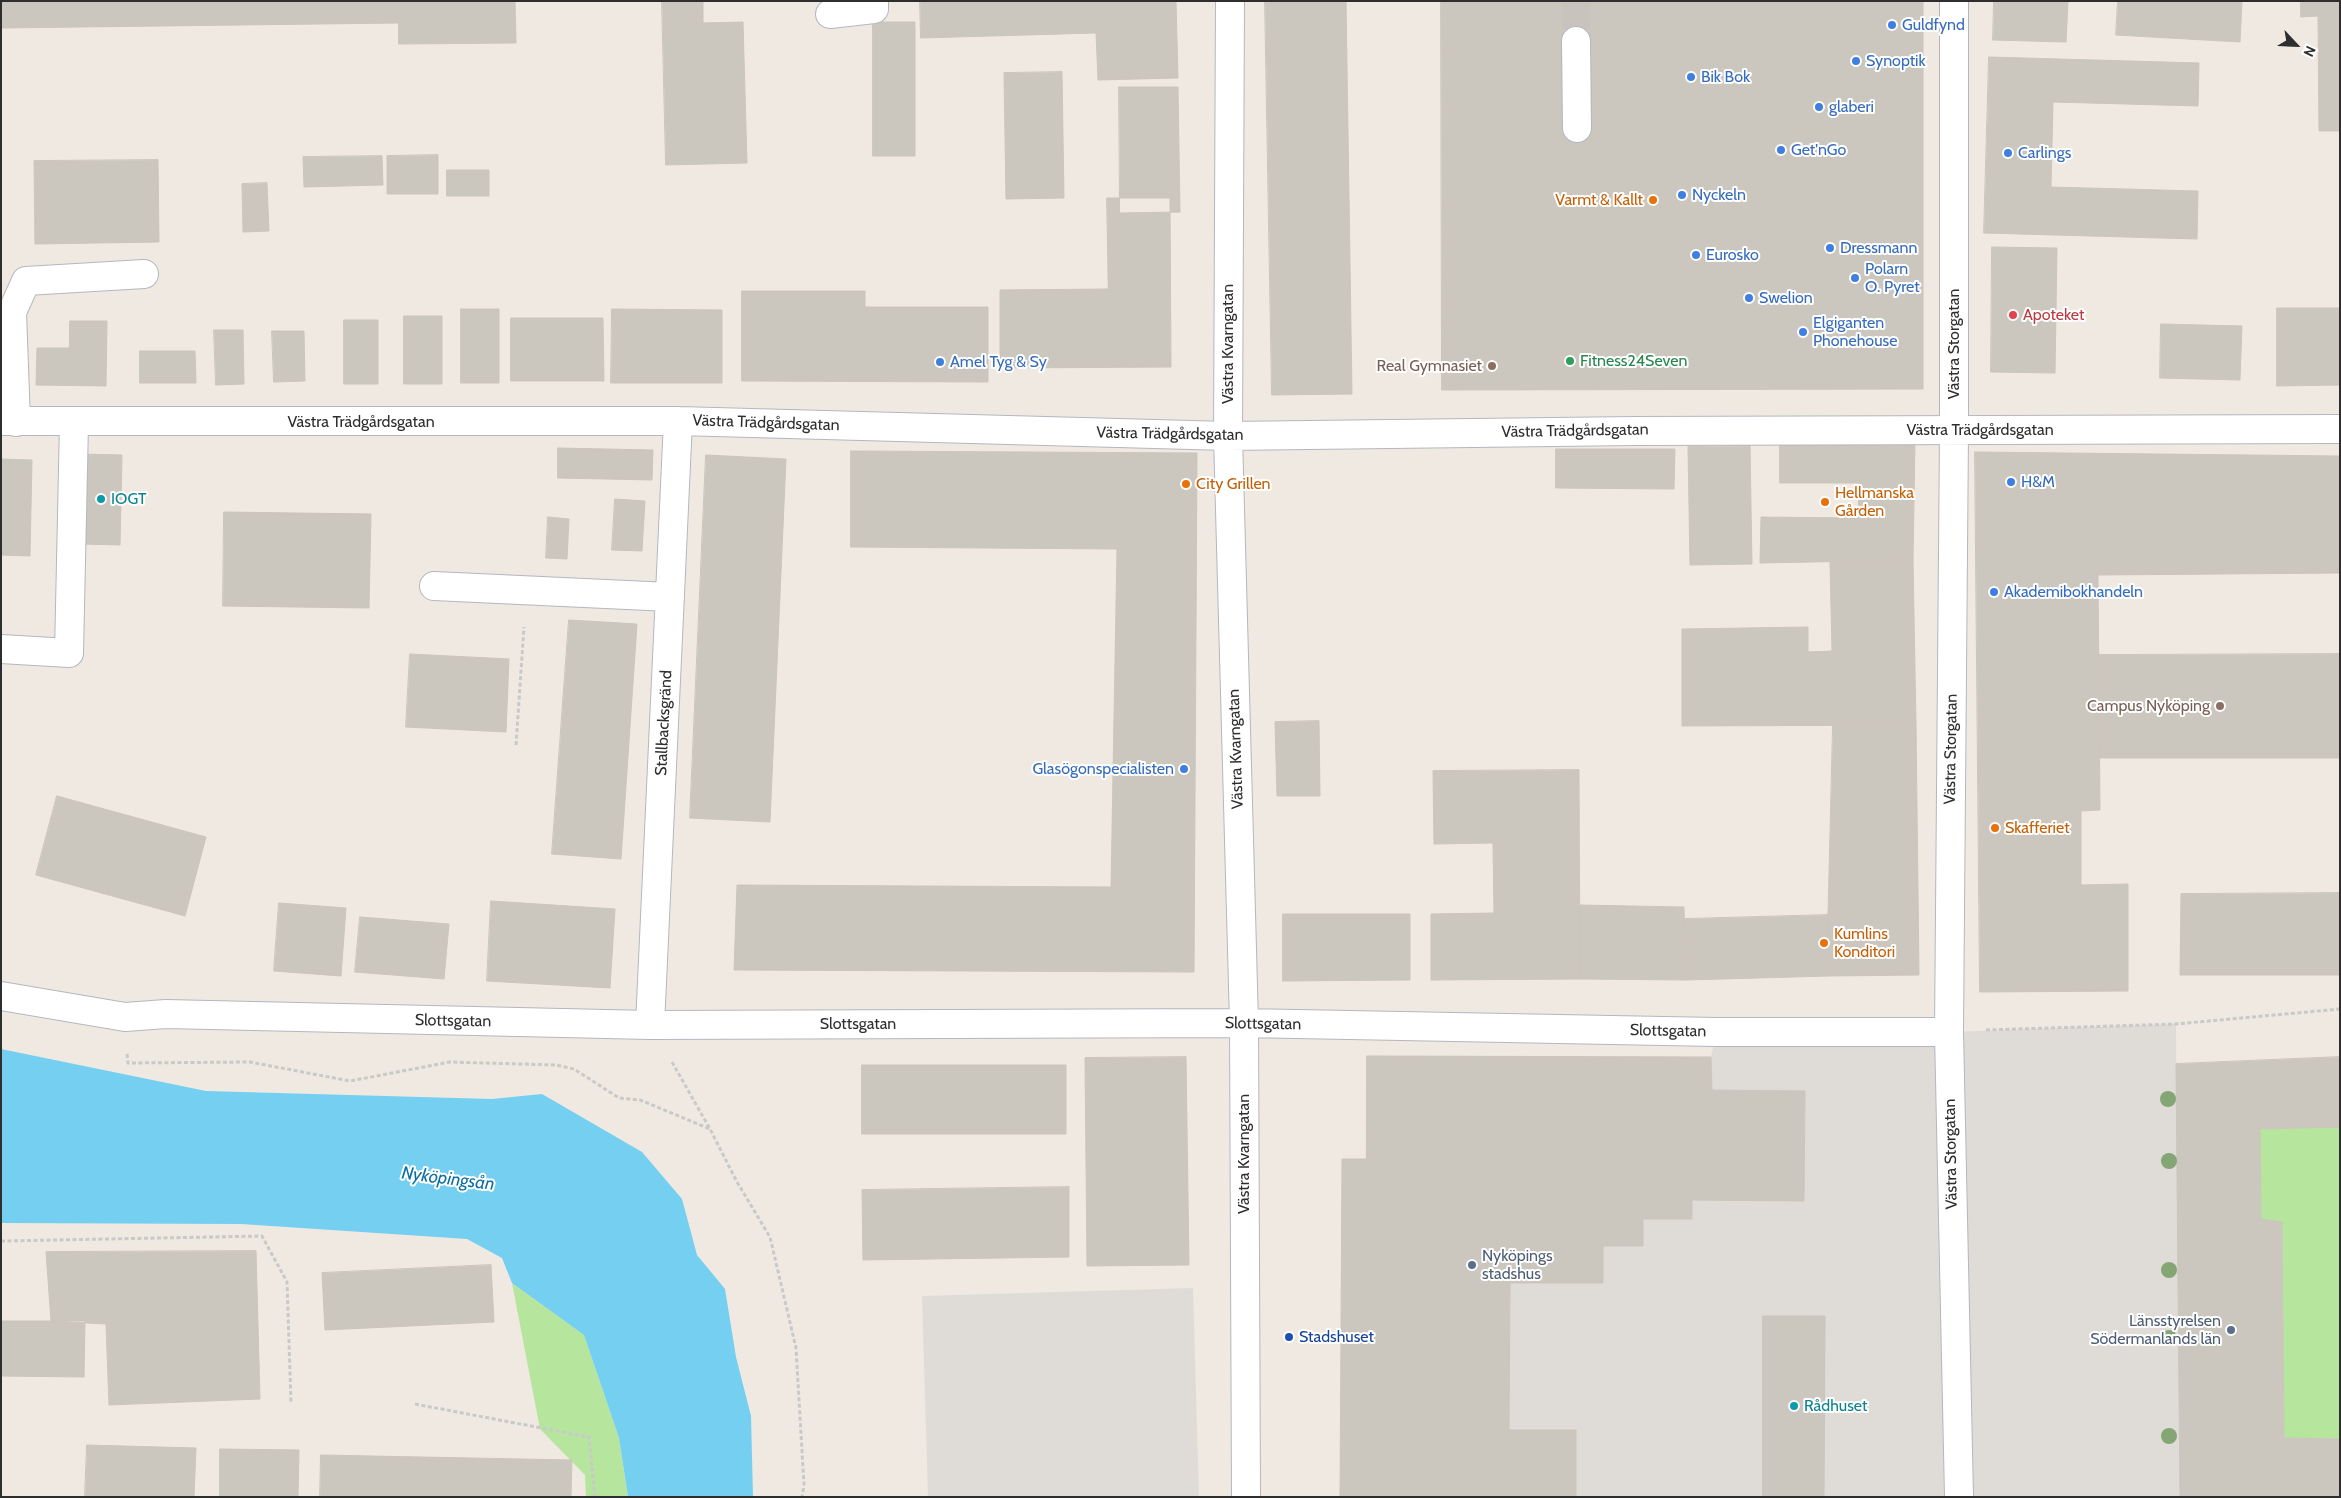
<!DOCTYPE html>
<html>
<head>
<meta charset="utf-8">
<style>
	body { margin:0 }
	#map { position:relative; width:2341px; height:1498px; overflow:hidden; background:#efe9e1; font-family:Cabin,sans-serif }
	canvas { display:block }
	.frame { position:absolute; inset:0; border:2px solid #2e2e2e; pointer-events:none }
	.north { position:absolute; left:2271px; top:20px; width:50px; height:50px; -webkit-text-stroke:4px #fff; paint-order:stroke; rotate:115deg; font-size:14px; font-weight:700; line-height:20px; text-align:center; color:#2e2e2e }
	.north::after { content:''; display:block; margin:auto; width:18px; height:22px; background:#2e2e2e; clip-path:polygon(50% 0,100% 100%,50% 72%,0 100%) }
</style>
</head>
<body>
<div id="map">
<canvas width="2341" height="1498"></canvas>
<div class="frame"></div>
<div class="north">N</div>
</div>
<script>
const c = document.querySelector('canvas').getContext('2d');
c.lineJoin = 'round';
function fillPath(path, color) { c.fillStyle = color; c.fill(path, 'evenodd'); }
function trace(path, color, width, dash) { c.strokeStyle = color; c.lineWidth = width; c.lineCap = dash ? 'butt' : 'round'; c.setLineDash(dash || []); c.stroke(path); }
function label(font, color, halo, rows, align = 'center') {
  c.font = font + ' Cabin,sans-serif'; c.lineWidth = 4; c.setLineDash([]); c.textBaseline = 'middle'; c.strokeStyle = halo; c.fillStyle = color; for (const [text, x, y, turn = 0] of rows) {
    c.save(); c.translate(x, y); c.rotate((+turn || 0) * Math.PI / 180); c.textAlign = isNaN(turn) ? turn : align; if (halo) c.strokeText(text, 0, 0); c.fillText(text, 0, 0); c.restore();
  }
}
const green = new Path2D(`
	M2340,1127V1439L2284,1438L2282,1222L2261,1219L2260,1129Z
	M512,1283L584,1335L619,1438L628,1497H586L585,1475L540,1429Z`);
const plaza = new Path2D(`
	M2176,1024L2180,1497H1824V1316H1763V1497H1576V1430H1509L1510,1283H1603V1246H1642L1643,1219H1692V1200H1804L1805,1091L1712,1090L1711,1057L1716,1032H1949Z
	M1193,1288L1199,1497H928L922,1296Z`);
const water = new Path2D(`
	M1,1049L206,1091L492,1099L542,1094L642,1152L682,1199L697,1255L725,1289L736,1357L751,1416L753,1497H628L619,1438L584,1335L512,1283L502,1258L467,1239L241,1224L1,1223Z`);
const building = new Path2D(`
	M1,1H398V23L1,28Z
	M399,1H515L516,43L399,44Z
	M662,1H703V23L743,22L747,163L666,165Z
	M920,1H1176L1178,78L1098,80L1096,33L921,38Z
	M1265,1H1346L1352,394L1272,395Z
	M1441,1H1923V389L1442,390Z
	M1994,1H2068L2066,42L1993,40Z
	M2118,1H2242L2240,42L2116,35Z
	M2301,1H2340V131H2319L2318,16L2301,17Z
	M873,22H915V156H873Z
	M1989,57L2199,63L2198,106L2053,102L2051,187L2198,191L2197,239L1984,233Z
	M1062,72L1064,198L1006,199L1004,73Z
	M1119,87H1178L1180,212L1120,213Z
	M438,155V194H387V156Z
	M382,156L383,185L304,187L303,157Z
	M158,160L159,242L35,244L34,161Z
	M447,170H489V196H447Z
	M267,183L269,231L243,232L242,184Z
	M1107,198H1170L1171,367L1000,368V290L1108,289Z
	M1992,247L2057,248L2055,373L1991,372Z
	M742,291H865V307H988V382L742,381Z
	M2277,308H2340V385L2277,386Z
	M461,309H499V383H461Z
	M612,309L722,310V383H611Z
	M404,316H442V384H404Z
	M511,318H603L604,381H511Z
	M344,320H378V384H344Z
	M70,321H107L106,386L36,385L37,348H69Z
	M2161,324L2242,326L2240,380L2160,378Z
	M214,330H243L244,384L216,385Z
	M272,331H304L305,381L274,382Z
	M140,351H195L196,383H140Z
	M1780,439L1915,440L1913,560L1760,563L1761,517L1858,518L1859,483H1780Z
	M1750,446L1752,564L1690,565L1688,447Z
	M558,448L653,450L652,480L558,478Z
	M1556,449H1675L1674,489L1556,488Z
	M851,451L1197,453L1194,972L734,970L737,885L1111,887L1117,549L851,547Z
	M1975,452L2340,456V573L2098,575L2100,810L2081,811V885L2128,884V991L1980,992Z
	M83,454L122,455L120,545L80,544Z
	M706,455L786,459L770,822L690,818Z
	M1,459L32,460L30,556L1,555Z
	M615,499L645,501L642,551L612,550Z
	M224,512L371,514L369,608L223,606Z
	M548,517L569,519L567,559L546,558Z
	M1913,560L1916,725L1682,726V629L1808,627V652L1832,651L1830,562Z
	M569,620L637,624L621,859L552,854Z
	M410,654L509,659L506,732L406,727Z
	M2340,654V758H2100L2099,655Z
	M1319,721L1320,796H1277L1275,722Z
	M1833,725H1916L1919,975L1829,976L1828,915Z
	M1579,770L1580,979L1431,980V914L1494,913L1493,843L1434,844L1433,771Z
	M57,796L206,837L185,916L36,875Z
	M2340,893V975H2180L2181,894Z
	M491,901L615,909L610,988L487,981Z
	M279,903L346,908L341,976L274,971Z
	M1580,905L1684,907L1686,980L1580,979Z
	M1283,914H1410V980L1283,981Z
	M1828,915L1829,976L1686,980L1684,919Z
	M360,917L449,924L444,979L355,972Z
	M1367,1056L1711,1057L1712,1090L1805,1091L1804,1201L1692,1200V1219H1643V1246H1603V1283H1510L1509,1430H1576V1497H1340L1342,1159H1366Z
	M1186,1057L1189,1265L1087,1266L1085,1058Z
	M2340,1057V1127L2260,1129L2261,1219L2282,1222L2284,1438L2340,1439V1497H2180L2176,1064Z
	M862,1065H1066V1134H862Z
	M1069,1187V1257L863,1260L862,1190Z
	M256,1251L260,1399L109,1405L106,1324L51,1321L46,1252Z
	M491,1265L494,1322L325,1330L322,1273Z
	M1763,1316H1825L1824,1497H1763Z
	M1,1321H85L84,1377L1,1376Z
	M87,1445L196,1448L194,1497H85Z
	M220,1449L299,1450L298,1497H220Z
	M321,1455L572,1460L571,1497H320Z`);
const minorTunnel = new Path2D(`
	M1576,1V41`);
const path = new Path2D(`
	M516,745L524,627
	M1986,1030L2176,1024L2340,1009
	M127,1054L128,1063L250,1062L350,1081L450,1062L556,1065L574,1069L619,1098L640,1100L710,1129
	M672,1062L710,1129L737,1182L770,1237L796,1348L804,1485L802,1497
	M1,1241L262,1236L287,1282L291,1403
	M415,1404L589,1437L595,1497`);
const minor = new Path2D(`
	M1230,1L1228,436L1244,1023L1246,1497
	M1954,1V431L1949,1032L1959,1497
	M830,14L874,9V1
	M1576,41L1577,128
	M1,421H678L1228,436L1635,431L2340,429
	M16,422L12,312L26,281L144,274
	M434,586L670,597
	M1,649L69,653L74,423
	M1,996L125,1017L166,1014L650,1025L1244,1023L1716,1032H1949
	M650,1025L678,421`);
const trees = [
	[2168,1099],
	[2169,1161],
	[2169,1270],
	[2169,1338],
	[2169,1436]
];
const markers = [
	[1892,25,5,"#3f7fe0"],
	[1856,61,5,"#3f7fe0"],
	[1691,77,5,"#3f7fe0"],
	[1819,107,5,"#3f7fe0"],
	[1781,150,5,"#3f7fe0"],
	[2008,153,5,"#3f7fe0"],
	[1682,195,5,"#3f7fe0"],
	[1653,200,5,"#e8710a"],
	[1830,248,5,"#3f7fe0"],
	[1696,255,5,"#3f7fe0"],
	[1855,278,5,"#3f7fe0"],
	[1749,298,5,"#3f7fe0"],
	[2013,315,5,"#e0444e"],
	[1803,332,5,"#3f7fe0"],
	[1570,361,5,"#2e9e5b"],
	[940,362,5,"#3f7fe0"],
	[1492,366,5,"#8d6e63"],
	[2011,482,5,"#3f7fe0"],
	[1186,484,5,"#e8710a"],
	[101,499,5,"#0f9aa8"],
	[1825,502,5,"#e8710a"],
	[1994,592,5,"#3f7fe0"],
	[2220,706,5,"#8d6e63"],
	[1184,769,5,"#3f7fe0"],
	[1995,828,5,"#e8710a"],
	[1824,943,5,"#e8710a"],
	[1472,1265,5,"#5c6f8a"],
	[2231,1330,5,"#5c6f8a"],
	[1289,1337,5,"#1a4fb4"],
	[1794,1406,5,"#0f9aa8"]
];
const shopNames = [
	["Guldfynd",1902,25],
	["Synoptik",1866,61],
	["Bik Bok",1701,77],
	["glaberi",1829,107],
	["Get'nGo",1791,150],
	["Carlings",2018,153],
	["Nyckeln",1692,195],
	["Dressmann",1840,248],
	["Eurosko",1706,255],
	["Polarn",1865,269],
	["O. Pyret",1865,287],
	["Swelion",1759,298],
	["Elgiganten",1813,323],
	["Phonehouse",1813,341],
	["Amel Tyg & Sy",950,362],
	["H&M",2021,482],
	["Akademibokhandeln",2004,592],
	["Glasögonspecialisten",1174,769,"right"]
];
const foodNames = [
	["Varmt & Kallt",1643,200,"right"],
	["City Grillen",1196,484],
	["Hellmanska",1835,493],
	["Gården",1835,511],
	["Skafferiet",2005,828],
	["Kumlins",1834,934],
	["Konditori",1834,952]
];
const healthNames = [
	["Apoteket",2023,315]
];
const streetNames = [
	["Västra Kvarngatan",1228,344,-90],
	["Västra Storgatan",1954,344,-90],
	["Västra Trädgårdsgatan",361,422],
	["Västra Trädgårdsgatan",766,423,2],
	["Västra Trädgårdsgatan",1980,430],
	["Västra Trädgårdsgatan",1575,431,-1],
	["Västra Trädgårdsgatan",1170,434,1],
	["Stallbacksgränd",664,723,-87],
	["Västra Kvarngatan",1236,749,-92],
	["Västra Storgatan",1951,749,-89],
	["Slottsgatan",453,1021,1],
	["Slottsgatan",858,1024],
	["Slottsgatan",1263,1024,1],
	["Slottsgatan",1668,1031,1],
	["Västra Kvarngatan",1244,1154,-90],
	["Västra Storgatan",1951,1154,-91]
];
const leisureNames = [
	["Fitness24Seven",1580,361]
];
const educationNames = [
	["Real Gymnasiet",1482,366],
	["Campus Nyköping",2210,706]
];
const cultureNames = [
	["IOGT",111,499],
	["Rådhuset",1804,1406]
];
const serviceNames = [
	["Nyköpings",1482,1256],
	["stadshus",1482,1274],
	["Länsstyrelsen",2221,1321,"right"],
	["Södermanlands län",2221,1339,"right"]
];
const transitNames = [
	["Stadshuset",1299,1337]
];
const waterNames = [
	["Nyköpingsån",448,1179,7]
];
fillPath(green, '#b6e59e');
fillPath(plaza, '#dfdcd8');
fillPath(water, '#75cff0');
fillPath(building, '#cbc7bf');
trace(building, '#cbc5ba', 1);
trace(minorTunnel, '#c8c4bd', 28, [28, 14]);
trace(minor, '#b4b7c1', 30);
trace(path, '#c9c9c9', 3, [4, 2.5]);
trace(minor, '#fff', 28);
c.fillStyle = '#84a574';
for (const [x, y] of trees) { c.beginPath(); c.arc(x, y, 8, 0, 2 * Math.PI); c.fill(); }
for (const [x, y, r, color] of markers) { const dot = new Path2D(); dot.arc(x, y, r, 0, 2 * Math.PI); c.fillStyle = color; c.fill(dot); trace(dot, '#fff', 2); }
label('16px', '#366cbe', '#fff', shopNames, 'left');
label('16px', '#c56008', '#fff', foodNames, 'left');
label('16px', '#be3a42', '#fff', healthNames, 'left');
label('16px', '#2e2e2e', '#fff', streetNames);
label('16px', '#27864d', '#fff', leisureNames, 'left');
label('16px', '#785e54', '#fff', educationNames, 'right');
label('16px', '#0d838f', '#fff', cultureNames, 'left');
label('16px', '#4e5e75', '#fff', serviceNames, 'left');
label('16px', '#164399', '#fff', transitNames, 'left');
label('italic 18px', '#0d6fa3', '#fff', waterNames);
</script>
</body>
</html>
